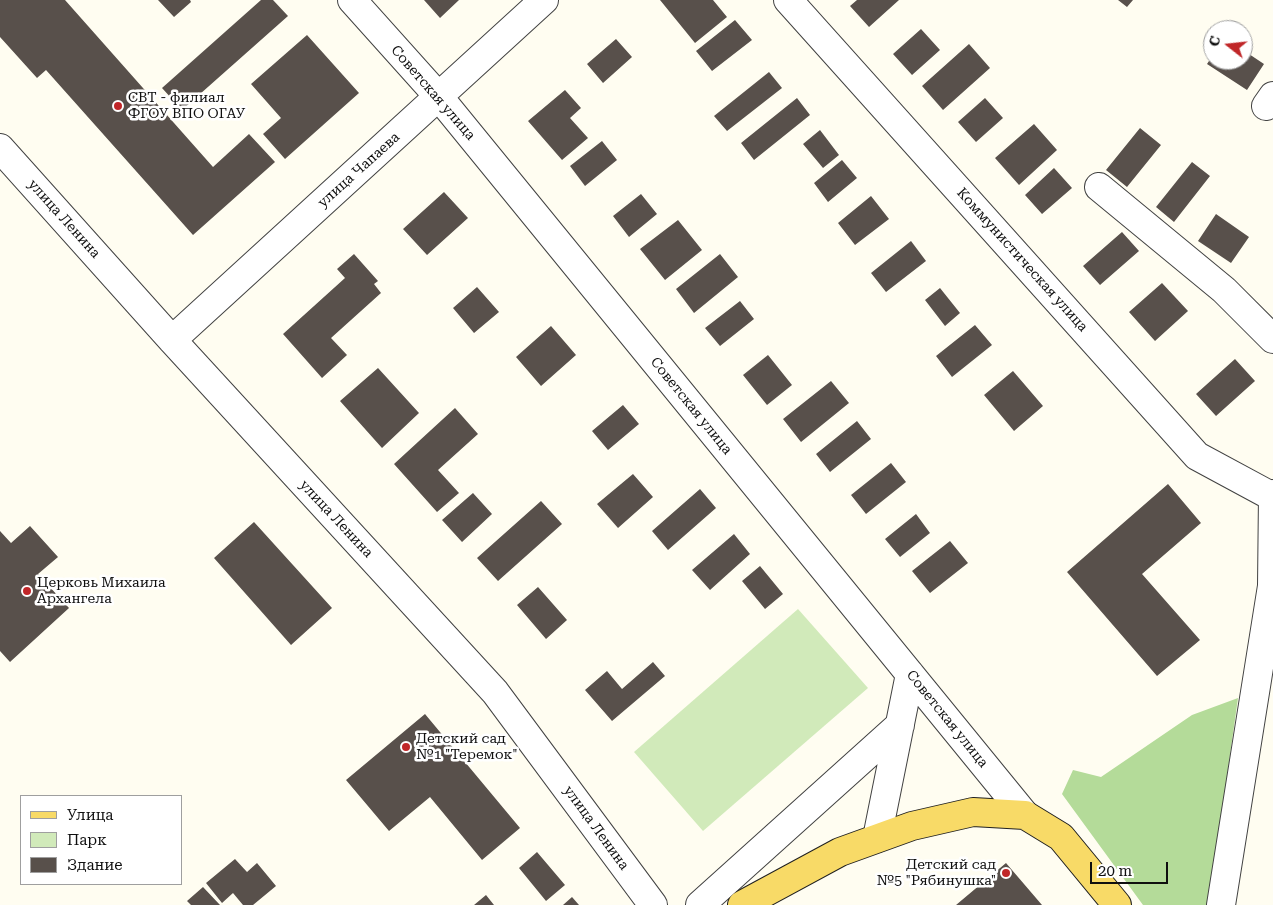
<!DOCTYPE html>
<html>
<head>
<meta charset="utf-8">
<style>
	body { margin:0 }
	#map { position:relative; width:1273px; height:905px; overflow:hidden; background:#fffdf1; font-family:"Roboto Serif",serif }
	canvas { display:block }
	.legend { position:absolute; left:20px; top:795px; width:162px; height:90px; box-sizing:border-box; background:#fff; border:1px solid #9f9f9f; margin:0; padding:6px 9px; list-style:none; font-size:15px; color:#0f0f0f }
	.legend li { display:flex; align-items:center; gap:10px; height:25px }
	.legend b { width:25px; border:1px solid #9f9f9f }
	.north { position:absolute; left:1203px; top:20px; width:50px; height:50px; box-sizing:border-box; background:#fff; border:1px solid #9f9f9f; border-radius:50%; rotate:286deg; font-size:14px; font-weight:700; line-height:20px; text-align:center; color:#0f0f0f }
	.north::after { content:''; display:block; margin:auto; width:18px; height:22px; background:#c02628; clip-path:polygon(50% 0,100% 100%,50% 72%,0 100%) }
	.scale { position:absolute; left:1090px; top:862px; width:78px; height:22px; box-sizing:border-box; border:2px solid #0f0f0f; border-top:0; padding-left:6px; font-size:15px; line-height:18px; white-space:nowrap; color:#0f0f0f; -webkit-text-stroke:4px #fff; paint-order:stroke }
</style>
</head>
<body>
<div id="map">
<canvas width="1273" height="905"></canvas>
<ul class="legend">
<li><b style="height:6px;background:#f8da67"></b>Улица</li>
<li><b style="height:14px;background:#d1eaba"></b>Парк</li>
<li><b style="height:14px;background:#58504b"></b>Здание</li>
</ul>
<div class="north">С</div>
<div class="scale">20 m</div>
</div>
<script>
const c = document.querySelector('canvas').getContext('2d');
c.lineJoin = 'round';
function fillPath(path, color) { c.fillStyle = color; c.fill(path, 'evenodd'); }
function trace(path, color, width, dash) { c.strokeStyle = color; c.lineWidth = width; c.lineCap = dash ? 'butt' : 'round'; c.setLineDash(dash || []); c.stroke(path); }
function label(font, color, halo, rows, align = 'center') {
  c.font = font + ' "Roboto Serif",serif'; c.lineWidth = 5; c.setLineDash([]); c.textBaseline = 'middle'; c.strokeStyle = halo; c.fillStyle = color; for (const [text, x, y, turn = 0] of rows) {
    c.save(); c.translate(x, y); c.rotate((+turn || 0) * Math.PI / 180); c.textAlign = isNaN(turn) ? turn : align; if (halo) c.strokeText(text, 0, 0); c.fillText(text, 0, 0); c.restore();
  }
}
const green = new Path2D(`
	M798,609L868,688L703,831L634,752Z`);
const forest = new Path2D(`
	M1238,698L1209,905H1143L1062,794L1073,770L1101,777L1192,715Z`);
const building = new Path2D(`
	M0,0H65L213,167L249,134L275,162L193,235L46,70L37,78L0,37Z
	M158,0H190L191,2L174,17Z
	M261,0H273L288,16L182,110L162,88Z
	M424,0H459L440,18Z
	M660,0H713L727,17L695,43Z
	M857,0H899L869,27L850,6Z
	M1118,0H1133L1127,7Z
	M735,20L752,40L712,71L696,51Z
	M921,29L940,50L912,75L893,54Z
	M307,35L359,93L285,159L263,134L281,118L251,84Z
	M616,39L632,57L603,83L587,64Z
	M969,44L990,68L943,110L922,86Z
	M1243,50L1264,64L1247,90L1207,64L1213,55V60H1243Z
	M769,72L782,88L727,131L714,116Z
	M565,90L581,108L570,118L588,138L562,160L528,121Z
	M797,98L810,115L754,160L741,143Z
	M985,98L1003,118L976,142L958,122Z
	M1034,124L1057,150L1019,185L995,158Z
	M1140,128L1161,145L1127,187L1106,170Z
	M820,130L839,155L823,168L803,144Z
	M602,141L617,160L585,186L570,166Z
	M842,160L857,178L828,202L814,183Z
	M1192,162L1210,176L1174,222L1156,207Z
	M1054,168L1072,188L1042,214L1025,195Z
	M444,192L468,218L427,255L403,229Z
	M641,194L657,214L629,237L613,216Z
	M871,196L889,219L855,245L838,223Z
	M1216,214L1249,237L1231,263L1198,241Z
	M678,220L702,250L665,280L640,249Z
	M1122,232L1139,251L1100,285L1083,266Z
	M911,241L926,261L886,292L871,273Z
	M354,254L378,281L374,284L381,293L331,338L347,355L322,378L283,334L345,278L337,269Z
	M720,254L738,277L694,313L676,289Z
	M1162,283L1188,311L1155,341L1129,312Z
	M477,287L499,312L474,333L453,308Z
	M940,288L960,313L945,326L925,300Z
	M740,301L754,319L720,346L705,328Z
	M975,325L992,345L952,377L936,356Z
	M551,326L576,355L541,386L516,357Z
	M768,355L792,385L767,405L743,375Z
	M1235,359L1255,381L1216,416L1196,394Z
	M378,368L419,413L382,448L340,401Z
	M1013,371L1043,406L1014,431L984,395Z
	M831,381L849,403L801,442L783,419Z
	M623,405L639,424L608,450L592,431Z
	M455,408L478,434L438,470L459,493L437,512L394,464Z
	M857,421L871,439L830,472L816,454Z
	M891,463L906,482L866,514L851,495Z
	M633,474L653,497L618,528L597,504Z
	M1168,484L1201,523L1142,574L1200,640L1157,676L1067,572Z
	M700,489L716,508L668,550L652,531Z
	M473,493L492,514L462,542L442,520Z
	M541,501L562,524L498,581L477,558Z
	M916,514L930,533L900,557L885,539Z
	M254,522L332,608L291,645L214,558Z
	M30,526L58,557L38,574L69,608L10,662L0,651V531L11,543Z
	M734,534L750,554L710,590L692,570Z
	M950,541L968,563L930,593L912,571Z
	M760,566L783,594L765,609L742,581Z
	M538,587L567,620L546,639L517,605Z
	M653,662L665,676L612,721L585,690L607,671L622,689Z
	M425,714L520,828L482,860L430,797L389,831L346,780Z
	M537,852L565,885L546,901L519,868Z
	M235,859L247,872L257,863L276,886L253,905H243L233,893L222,903L206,883Z
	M1006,863L1042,905H956Z
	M203,887L220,905H191L187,901Z
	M486,895L494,905H474Z
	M572,897L579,905H563Z`);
const minor = new Path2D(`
	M352,0L439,97L1025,815
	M788,0L1197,456L1273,497
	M1266,106L1273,96
	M0,148L172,340L495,692L653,905
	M1099,187L1224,290L1273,339
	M172,340L544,0
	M877,838L910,674
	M700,905L900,725
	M1221,905L1272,586L1273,494`);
const major = new Path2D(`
	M742,905L840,852L912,826L973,812L1025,815L1061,837L1117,905`);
const markers = [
	[118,106,5,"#c02628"],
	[27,591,5,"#c02628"],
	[406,747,5,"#c02628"],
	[1006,873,5,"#c02628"]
];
const streetNames = [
	["Советская улица",433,93,49],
	["улица Чапаева",359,170,-42],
	["улица Ленина",64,219,48],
	["Коммунистическая улица",1022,260,48],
	["Советская улица",691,406,51],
	["улица Ленина",336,519,47],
	["Советская улица",947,719,51],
	["улица Ленина",596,828,54]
];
const poiNames = [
	["СВТ - филиал",128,98],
	["ФГОУ ВПО ОГАУ",128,114],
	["Церковь Михаила",37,583],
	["Архангела",37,599],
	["Детский сад",416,739],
	["№1 \"Теремок\"",416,755],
	["Детский сад",996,865,"right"],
	["№5 \"Рябинушка\"",996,881,"right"]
];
fillPath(green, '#d1eaba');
fillPath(forest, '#b4db99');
fillPath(building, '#58504b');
trace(minor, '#424242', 30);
trace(major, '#202020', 30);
trace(minor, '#fff', 28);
trace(major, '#f8da67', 28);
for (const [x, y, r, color] of markers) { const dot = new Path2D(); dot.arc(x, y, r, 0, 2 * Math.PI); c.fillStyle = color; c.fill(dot); trace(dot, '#fff', 2); }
label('14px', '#0f0f0f', '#fff', streetNames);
label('14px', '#0f0f0f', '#fff', poiNames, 'left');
</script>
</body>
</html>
